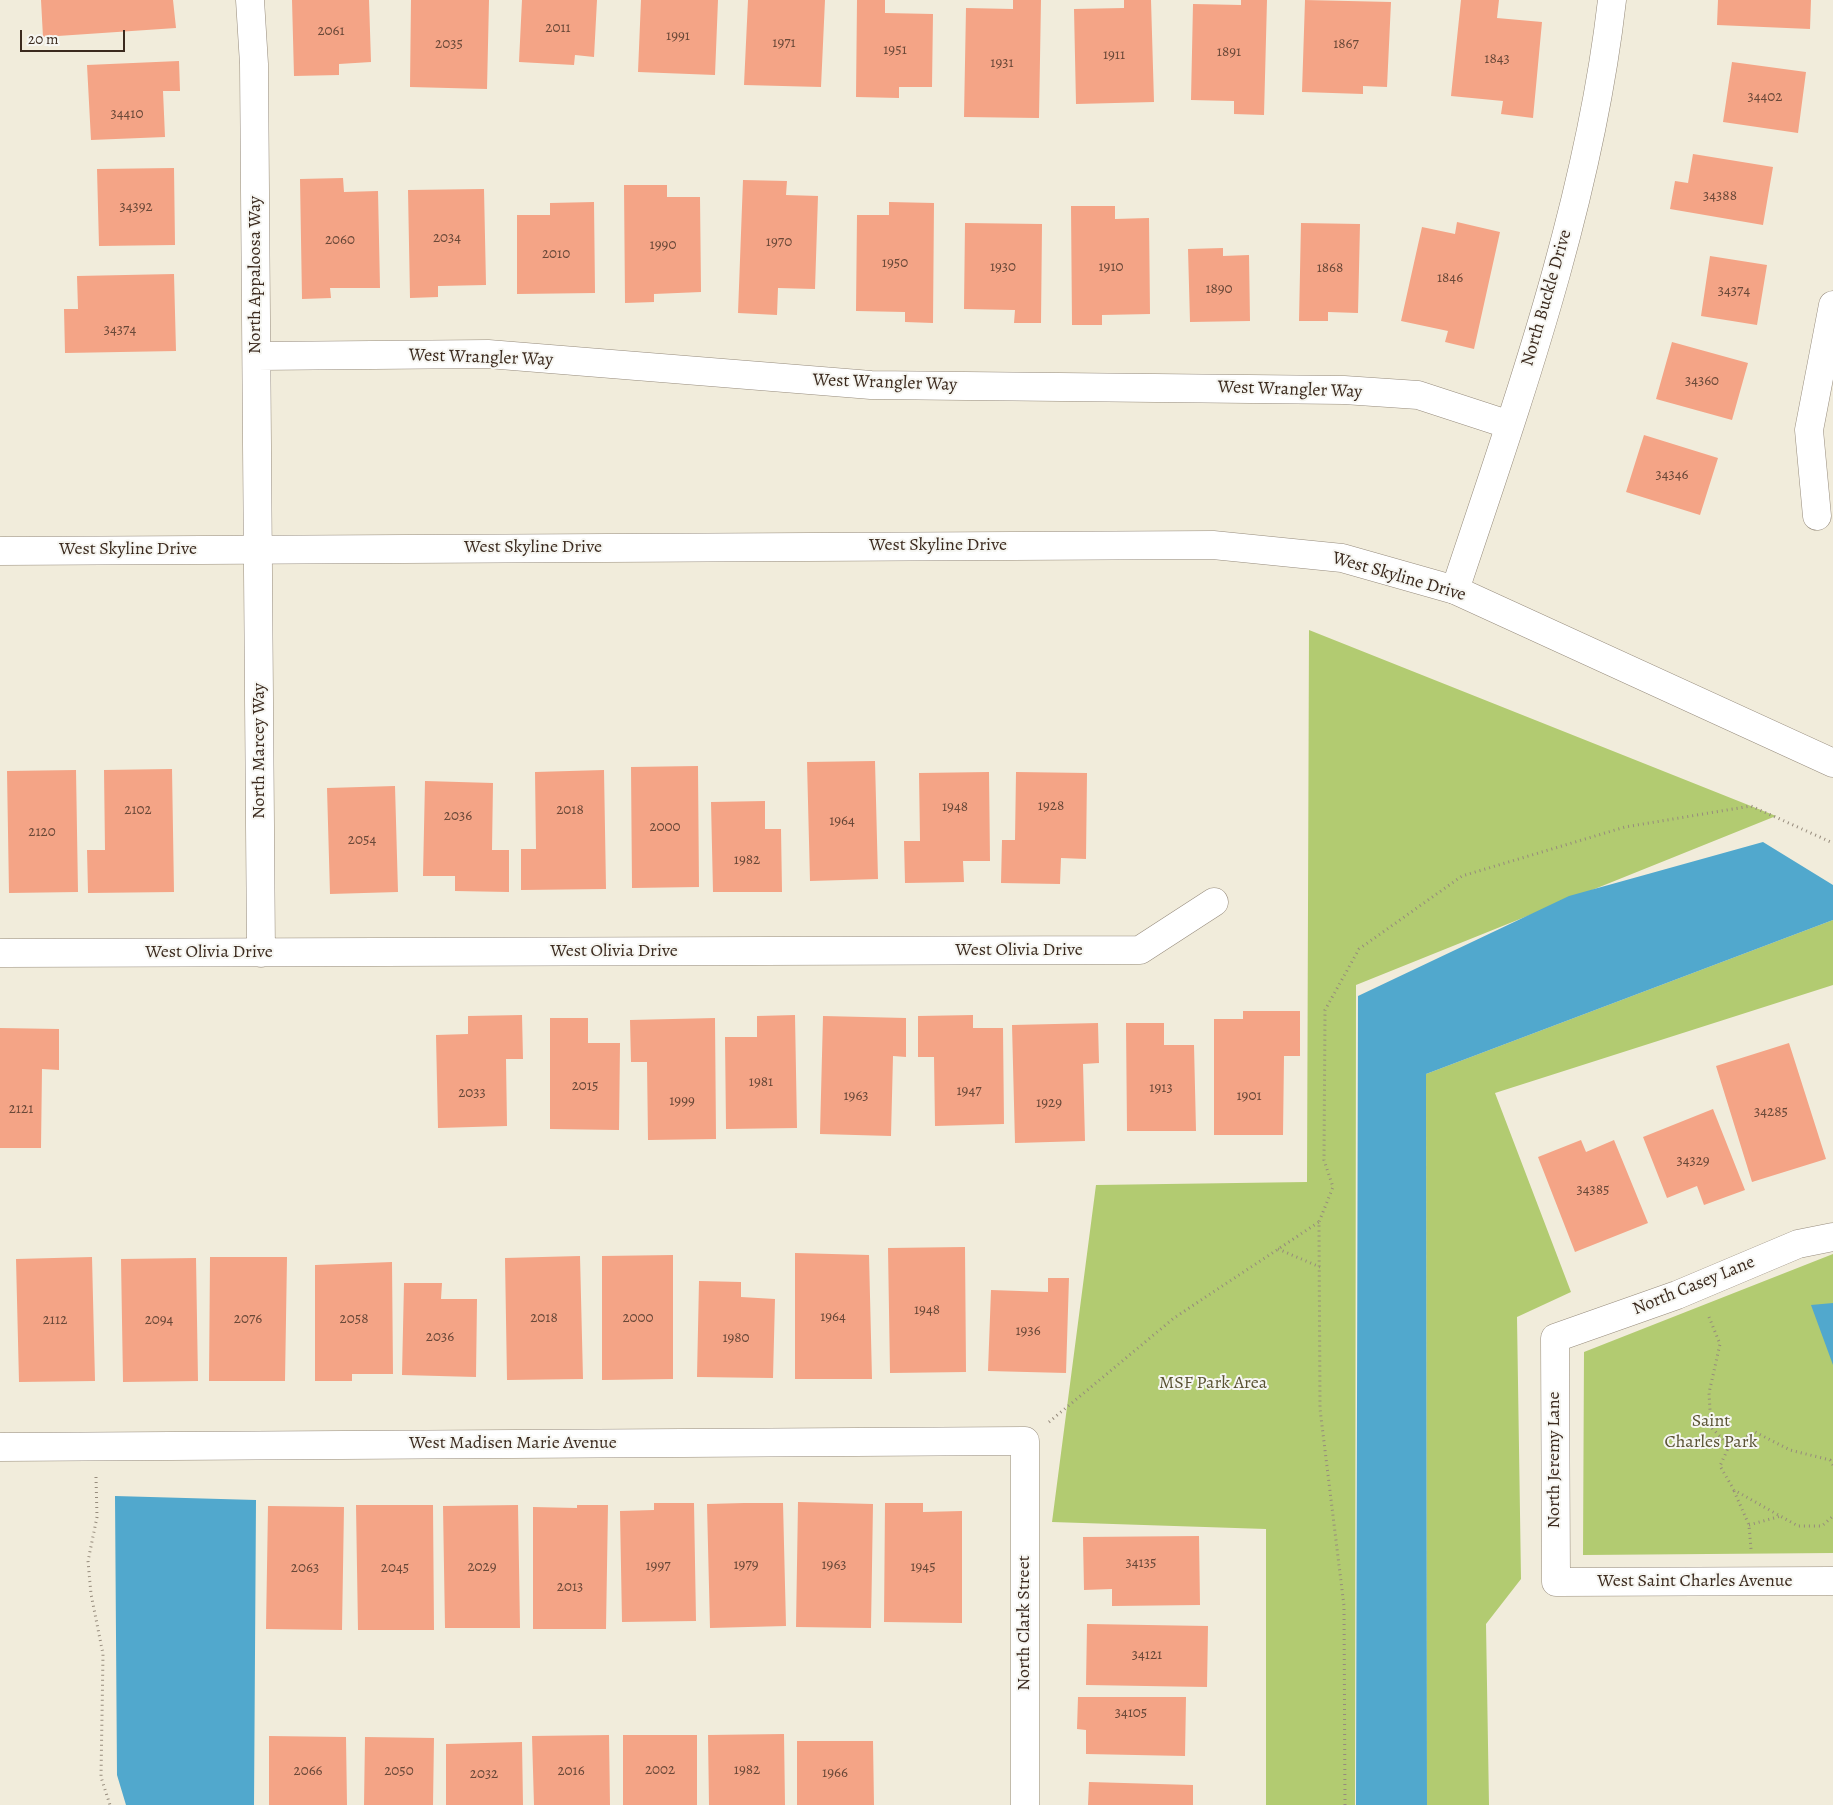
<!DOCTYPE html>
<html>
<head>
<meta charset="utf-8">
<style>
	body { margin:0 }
	#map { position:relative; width:1833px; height:1805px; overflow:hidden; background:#f1ecdb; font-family:Alegreya,serif }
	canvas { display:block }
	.scale { position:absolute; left:20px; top:30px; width:105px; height:22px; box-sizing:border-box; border:2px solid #3b2a1e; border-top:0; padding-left:6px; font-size:15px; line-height:18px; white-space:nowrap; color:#3b2a1e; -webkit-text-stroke:4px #f6f6f2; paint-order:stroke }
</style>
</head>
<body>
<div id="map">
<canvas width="1833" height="1805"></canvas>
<div class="scale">20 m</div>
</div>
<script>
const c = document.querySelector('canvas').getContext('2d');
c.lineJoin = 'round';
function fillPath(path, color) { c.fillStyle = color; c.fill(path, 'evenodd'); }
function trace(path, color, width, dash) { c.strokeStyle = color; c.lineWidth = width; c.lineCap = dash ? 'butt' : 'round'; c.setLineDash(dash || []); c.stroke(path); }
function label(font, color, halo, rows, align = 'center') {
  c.font = font + ' Alegreya,serif'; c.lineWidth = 4; c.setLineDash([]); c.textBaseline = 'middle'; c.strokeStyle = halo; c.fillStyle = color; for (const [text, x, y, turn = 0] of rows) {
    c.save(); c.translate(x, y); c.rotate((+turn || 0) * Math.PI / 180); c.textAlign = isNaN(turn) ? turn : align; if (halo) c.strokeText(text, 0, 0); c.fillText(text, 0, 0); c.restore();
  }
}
const green = new Path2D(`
	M1309,630L1776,816L1356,985L1355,1805H1266V1529L1052,1522L1096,1185L1307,1182Z
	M1833,920V985L1495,1093L1571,1292L1517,1317L1521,1579L1486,1624L1489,1805H1427L1426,1074Z
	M1833,1254V1553L1583,1555L1584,1352Z`);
const water = new Path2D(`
	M1763,842L1833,885V920L1426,1074L1427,1805H1356L1358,996L1569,896Z
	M1833,1303V1365L1811,1305Z
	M115,1496L256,1500L254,1805H126L117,1775Z`);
const building = new Path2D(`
	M41,0H173L176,28L43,37Z
	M292,0H369L371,62L339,64V75L294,76Z
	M411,0H489L487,89L410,87Z
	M522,0H597L594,57L575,55L574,65L519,62Z
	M641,0H718L715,75L638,72Z
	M748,0H825L821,87L744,85Z
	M857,0H885V13L933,14L932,87H899V98L856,97Z
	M1013,0H1041L1039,118L964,117L966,8L1013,9Z
	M1124,0H1151L1154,102L1076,104L1074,9L1124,8Z
	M1241,0H1267L1264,115L1234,114V101L1191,100L1193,4L1241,5Z
	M1305,0L1391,2L1387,87L1363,86V94L1302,92Z
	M1461,0H1499L1497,18L1542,22L1533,118L1501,114L1503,101L1451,96Z
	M1718,0H1811L1810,29L1717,25Z
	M179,61L180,91H163L165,137L91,140L87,65Z
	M1732,62L1806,72L1798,133L1723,122Z
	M1693,154L1773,167L1763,225L1670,209L1675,181L1688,183Z
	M174,168L175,245L99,246L97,169Z
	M343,178L344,192L378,191L380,288H330L331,298L302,299L300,179Z
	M743,180L787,181L786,195L818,196L815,289L778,288L777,315L738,313Z
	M624,185H667V197H700L701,292L654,294V302L625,303Z
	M484,189L486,285L438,286V297L410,298L408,190Z
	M594,202L595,293L517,294V215H550V203Z
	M889,202L934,203L933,323L905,322V312L856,311L857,215H889Z
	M1071,206H1115V219L1149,218L1150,314L1102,315V325H1072Z
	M1457,222L1500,232L1474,349L1445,342L1448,331L1401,321L1422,227L1455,234Z
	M965,223L1042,224L1041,323H1014L1015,310L964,309Z
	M1301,223L1360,224L1358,313L1328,312V321H1299Z
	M1223,248V256L1249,255L1250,321L1190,322L1188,249Z
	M1710,256L1767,265L1757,325L1701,316Z
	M174,274L176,351L65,353L64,309H78L77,276Z
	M1672,342L1748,363L1732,420L1656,399Z
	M1644,435L1718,458L1700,515L1626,492Z
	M875,761L878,879L810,881L807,762Z
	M698,766L699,887L632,888L631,767Z
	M172,769L174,892L88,893L87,850H105L104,770Z
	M76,770L78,892L9,893L7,771Z
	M604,770L606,889L521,890V849H536L535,772Z
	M989,772L990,861H963L964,882L905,883L904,841H920L919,773Z
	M1016,772L1087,773L1086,859L1061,858L1060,884L1001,883L1002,840H1015Z
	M425,781L493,783L492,850H509V892L455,891V876H423Z
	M395,786L398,892L330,894L327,788Z
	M765,801V829H781L782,892H713L711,802Z
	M1243,1011H1300V1056H1284L1283,1135H1214V1019H1243Z
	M522,1015L523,1059H506L507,1126L438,1128L436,1035L468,1034V1016Z
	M795,1015L797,1128L726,1129L725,1037H757V1016Z
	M973,1015V1028H1003L1004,1124L935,1126L934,1057H918V1016Z
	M823,1016L906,1018V1057L893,1056L891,1136L820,1134Z
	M550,1018H588V1043H620L619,1130L550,1129Z
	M715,1018L716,1139L648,1140L647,1062H631L630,1020Z
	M1098,1023L1099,1063L1083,1064L1085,1141L1015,1143L1012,1025Z
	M1126,1023H1164V1045H1194L1196,1131H1127Z
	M0,1028L59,1029V1070L42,1069L41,1148H0Z
	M1789,1043L1826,1159L1752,1182L1716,1066Z
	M1713,1109L1745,1190L1704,1205L1697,1186L1667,1198L1643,1137Z
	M1581,1140L1586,1152L1614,1140L1648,1223L1575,1252L1538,1157Z
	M965,1247L966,1372L890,1373L888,1248Z
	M795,1253L869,1255L872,1379H795Z
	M673,1255V1379L602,1380V1256Z
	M580,1256L583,1379L507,1380L505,1258Z
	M92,1257L95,1381L19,1382L16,1259Z
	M210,1257H287L285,1381H209Z
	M196,1258L198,1381L123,1382L121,1259Z
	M392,1262L393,1374H352V1381H315V1265Z
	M1048,1278H1069L1066,1373L988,1371L991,1290L1048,1292Z
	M699,1281L741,1282V1297L775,1299L773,1378L697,1377Z
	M404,1283H442L441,1299H477L476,1377L402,1375Z
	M798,1502L873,1504L871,1628L796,1627Z
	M654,1503H694L696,1621L622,1622L620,1511L654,1510Z
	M744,1503H783L786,1626L710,1628L707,1504Z
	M885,1503H923V1512L962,1511V1623L884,1622Z
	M356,1505H433L434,1630H358Z
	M518,1505L520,1628H445L443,1506Z
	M577,1505H608L606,1629H533V1507L577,1508Z
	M268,1506L344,1507L342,1630L266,1629Z
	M1199,1536L1200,1605L1112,1606V1589L1084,1590L1083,1537Z
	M1087,1624L1208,1626L1207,1687L1086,1685Z
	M1078,1697H1186L1185,1756L1086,1754V1730L1077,1729Z
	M784,1734L785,1805H709L708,1735Z
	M609,1735L610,1805H534L532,1736Z
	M623,1735H697V1805H623Z
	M269,1736L346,1737L347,1805H269Z
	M365,1737L434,1738L433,1805H364Z
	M797,1741H873L874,1805H797Z
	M522,1742L523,1805H446V1744Z
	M1089,1782L1193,1785V1805H1088Z`);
const path = new Path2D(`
	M1278,1249L1320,1267
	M1709,1317L1720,1344L1709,1393L1711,1427L1729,1446
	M1049,1422L1174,1318L1319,1222
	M1833,1465L1830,1460L1790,1450L1755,1432L1729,1446L1720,1466L1734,1490L1798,1526H1822L1833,1516
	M96,1477L97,1517L88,1561L91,1594L103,1654L101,1777L110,1805
	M1734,1491L1749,1525L1751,1549
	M1749,1525L1781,1516
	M1345,1805L1344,1606L1320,1409L1319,1222L1333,1187L1324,1160L1325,1010L1359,949L1462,876L1625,827L1751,806L1833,843`);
const street = new Path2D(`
	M250,0L254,64L261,953
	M257,356L488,354L871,385L1344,390L1418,395L1510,425
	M1817,516L1809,430L1833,305
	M1455,590C1519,398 1589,202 1612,0
	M0,953L1140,950L1214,902
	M1833,1237L1798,1244L1677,1295L1555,1338L1556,1582L1833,1581
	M0,1447L1025,1441V1805`);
const secondary = new Path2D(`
	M0,551L1213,545L1342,558L1455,590L1833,763`);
const numberNames = [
	["2011",558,28],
	["2061",331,31],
	["1991",678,36],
	["1971",784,43],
	["2035",449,44],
	["1867",1346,44],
	["1951",895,50],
	["1891",1229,52],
	["1911",1114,55],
	["1843",1497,59],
	["1931",1002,63],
	["34402",1765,97],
	["34410",127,114],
	["34388",1720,196],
	["34392",136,207],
	["2034",447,238],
	["2060",340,240],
	["1970",779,242],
	["1990",663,245],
	["2010",556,254],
	["1950",895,263],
	["1930",1003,267],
	["1910",1111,267],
	["1868",1330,268],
	["1846",1450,278],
	["1890",1219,289],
	["34374",1734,291],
	["34374",120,330],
	["34360",1702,381],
	["34346",1672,475],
	["1928",1051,806],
	["1948",955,807],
	["2102",138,810],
	["2018",570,810],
	["2036",458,816],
	["1964",842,821],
	["2000",665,827],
	["2120",42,832],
	["2054",362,840],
	["1982",747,860],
	["1981",761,1082],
	["2015",585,1086],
	["1913",1161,1088],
	["1947",969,1091],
	["2033",472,1093],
	["1963",856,1096],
	["1901",1249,1096],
	["1999",682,1101],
	["1929",1049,1103],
	["2121",21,1109],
	["34285",1771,1112],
	["34329",1693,1161],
	["34385",1593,1190],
	["1948",927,1310],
	["1964",833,1317],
	["2018",544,1318],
	["2000",638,1318],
	["2076",248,1319],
	["2058",354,1319],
	["2112",55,1320],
	["2094",159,1320],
	["1936",1028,1331],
	["2036",440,1337],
	["1980",736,1338],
	["34135",1141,1563],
	["1979",746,1565],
	["1963",834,1565],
	["1997",658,1566],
	["2029",482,1567],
	["1945",923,1567],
	["2063",305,1568],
	["2045",395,1568],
	["2013",570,1587],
	["34121",1147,1655],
	["34105",1131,1713],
	["2002",660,1770],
	["1982",747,1770],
	["2066",308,1771],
	["2050",399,1771],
	["2016",571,1771],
	["1966",835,1773],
	["2032",484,1774]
];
const streetNames = [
	["North Appaloosa Way",256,275,-90],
	["North Buckle Drive",1547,298,-74],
	["West Wrangler Way",481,358,2],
	["West Wrangler Way",885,383,2],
	["West Wrangler Way",1290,390,2],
	["West Skyline Drive",938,546],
	["West Skyline Drive",533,548],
	["West Skyline Drive",128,550],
	["West Skyline Drive",1399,577,16],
	["North Marcey Way",260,751,-90],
	["West Olivia Drive",1019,951],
	["West Olivia Drive",614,952],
	["West Olivia Drive",209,953],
	["North Casey Lane",1694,1286,-22],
	["West Madisen Marie Avenue",513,1444],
	["North Jeremy Lane",1555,1460,-90],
	["West Saint Charles Avenue",1695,1582],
	["North Clark Street",1025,1623,-90]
];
const parkNames = [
	["MSF Park Area",1213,1384],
	["Saint",1711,1422],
	["Charles Park",1711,1443]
];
fillPath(green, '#b2cb71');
fillPath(water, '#51a8cd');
fillPath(building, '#f4a486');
trace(street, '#968b7c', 29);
trace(secondary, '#968b7c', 29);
trace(path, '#968b7c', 3, [1, 4]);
trace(street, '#fff', 28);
trace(secondary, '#fff', 28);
label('15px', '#694838', null, numberNames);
label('18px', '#3b2a1e', '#f6f6f2', streetNames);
label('18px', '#595233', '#f6f6f2', parkNames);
</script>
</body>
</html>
